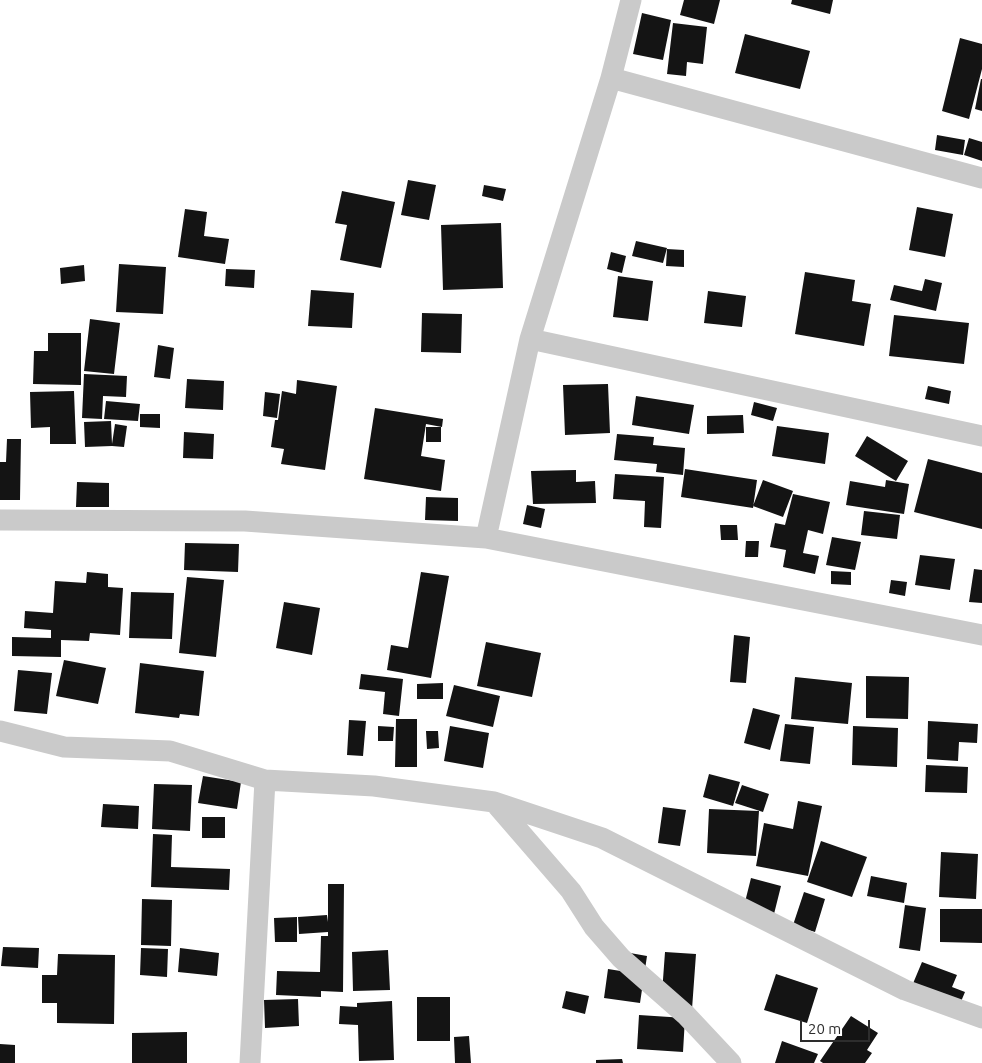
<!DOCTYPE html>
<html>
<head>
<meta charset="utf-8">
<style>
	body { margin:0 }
	#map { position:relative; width:982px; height:1063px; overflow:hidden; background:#fff; font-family:Ubuntu,sans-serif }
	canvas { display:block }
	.scale { position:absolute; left:800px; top:1020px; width:70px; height:22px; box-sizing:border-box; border:2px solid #2d2d2d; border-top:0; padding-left:6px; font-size:15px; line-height:18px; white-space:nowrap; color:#2d2d2d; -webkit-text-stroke:4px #fff; paint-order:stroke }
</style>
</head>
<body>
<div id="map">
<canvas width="982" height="1063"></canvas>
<div class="scale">20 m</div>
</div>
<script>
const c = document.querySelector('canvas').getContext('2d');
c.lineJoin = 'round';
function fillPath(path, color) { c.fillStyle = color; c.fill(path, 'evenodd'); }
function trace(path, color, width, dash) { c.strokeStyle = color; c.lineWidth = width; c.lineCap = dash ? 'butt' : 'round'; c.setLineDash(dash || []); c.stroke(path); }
const building = new Path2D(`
	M684,0H720L714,24L680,15Z
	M792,0H833L830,14L791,4Z
	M642,13L671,20L663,60L633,54Z
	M673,23L707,27L703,64L687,62L686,76L667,74Z
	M745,34L810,51L800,89L735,73Z
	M960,38L982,44V69L969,119L942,111Z
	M981,79H982V111L975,109Z
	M937,135L965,140L963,155L935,150Z
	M969,138L982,142V161L964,155Z
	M408,180L436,185L429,220L401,215Z
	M484,185L506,189L503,201L482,196Z
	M342,191L395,202L381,268L340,260L347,225L335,223Z
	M917,207L953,214L945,257L909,250Z
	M185,209L207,212L204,236L229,239L225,264L178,257Z
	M501,223L503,288L443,290L441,225Z
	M636,241L667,248L663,263L632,256Z
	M667,249L684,250V267L666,266Z
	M611,252L626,256L622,273L607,269Z
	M119,264L166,267L163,314L116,312Z
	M84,265L85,281L61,284L60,268Z
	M226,269L255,270L254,288L225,286Z
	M805,272L855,280L852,301L871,304L864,346L795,334Z
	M618,276L653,281L648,321L613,317Z
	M925,279L942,283L936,311L890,300L894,285L922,291Z
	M311,290L354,293L352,328L308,326Z
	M708,291L746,296L742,327L704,323Z
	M422,313L462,314L461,353L421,352Z
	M894,315L969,323L964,364L889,356Z
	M90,319L120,323L114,374L84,371Z
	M48,333H81V385L33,384L34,351H48Z
	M158,345L174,348L170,379L154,377Z
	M84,374L127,376L126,397L103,396L102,419L82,418Z
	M187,379L224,381L223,410L185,408Z
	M297,380L337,386L325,470L281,464L284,449L271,447L275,420H278L282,391L296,394Z
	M608,384L610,433L565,435L563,385Z
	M928,386L951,391L949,404L925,399Z
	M74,391L76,444H50V427L31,428L30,392Z
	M265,392L280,394L277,418L263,416Z
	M636,396L694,405L689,434L632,425Z
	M106,401L140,404L138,421L104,419Z
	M754,402L777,408L773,421L751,415Z
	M375,408L443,419L442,427L426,424L421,456L445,460L441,491L364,479Z
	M140,414H160V428L140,427Z
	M743,415L744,433L707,434V416Z
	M111,421L112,444L115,424L127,426L124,447L112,446L85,447L84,422Z
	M777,426L829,433L825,464L772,456Z
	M426,427H441V442H426Z
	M184,432L214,434L213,459L183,458Z
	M617,434L654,437L653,445L685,448L683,475L656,472L657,464L614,460Z
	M867,436L908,461L896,481L855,456Z
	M7,439H21L20,500H0V462H6Z
	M928,459L982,473V529L914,512Z
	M685,469L757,480L753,508L681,497Z
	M576,470V482L595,481L596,503L533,504L531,471Z
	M615,474L664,477L661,528L644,527L645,501L613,499Z
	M763,480L793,491L783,517L753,506Z
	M886,480L909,484L904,514L846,505L850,481L885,487Z
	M77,482L109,483V507H76Z
	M793,494L830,502L823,534L808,530L803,553L819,556L815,574L783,567L786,550L770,547L775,523L785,525Z
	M426,497L458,498V521L425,520Z
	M527,505L545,509L541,528L523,524Z
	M864,511L900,515L897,539L861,535Z
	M720,525H737L738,540H721Z
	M832,537L861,542L855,570L826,565Z
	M746,541H759L758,557H745Z
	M185,543L239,544L238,572L184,570Z
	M920,555L955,559L950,590L915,585Z
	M974,569L982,570V603L969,602Z
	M831,571L851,572V585L831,584Z
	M87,572L108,574V587L123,588L120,635L90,633L89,641L61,640V657L12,656V637L51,638V630L24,628L25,611L53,613L55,581L86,583Z
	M421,572L449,576L431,678L387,670L391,645L408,648Z
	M187,577L224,580L216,657L179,653Z
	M891,580L907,582L905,596L889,593Z
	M131,592L174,593L172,639L129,638Z
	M284,602L320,608L312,655L276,648Z
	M734,635L750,637L746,683L730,682Z
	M486,642L541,653L532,697L477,686Z
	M64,660L106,668L98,704L56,696Z
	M140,663L204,671L199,716L180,714L179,718L135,713Z
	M18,670L52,673L47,714L14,711Z
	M361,674L403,679L399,716L383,714L385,692L359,689Z
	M866,676L909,677L908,719L866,718Z
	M795,677L852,683L848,724L791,719Z
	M443,683V699H417V684Z
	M454,685L500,696L493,727L446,716Z
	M753,708L780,715L770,750L744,743Z
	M396,719H417V767H395Z
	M349,720L366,721L363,756L347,755Z
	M928,721L978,724L977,743L959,742L958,761L927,759Z
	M785,724L814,727L810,764L780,761Z
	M378,726L394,727L393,741H378Z
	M450,726L489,733L483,768L444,761Z
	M853,726L898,728L897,767L852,765Z
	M426,731H438L439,748L427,749Z
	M926,765L968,767L967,793L925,792Z
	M709,774L740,782L733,806L703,797Z
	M203,776L241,782L237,809L198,803Z
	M154,784L192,785L190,831L152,829Z
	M742,785L769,794L763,812L735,803Z
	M798,801L822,806L808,876L756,866L764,823L793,829Z
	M103,804L139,806L138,829L101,827Z
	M663,807L686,810L680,846L658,843Z
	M709,809L759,811L756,856L707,853Z
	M202,817H225V838H202Z
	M153,834L172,835L171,867L230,869L229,890L151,887Z
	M821,841L867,857L852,897L807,882Z
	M941,852L978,854L976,899L939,897Z
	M871,876L907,883L904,903L867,896Z
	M751,878L781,886L773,918L743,910Z
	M328,884H344L343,992L321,991V997L276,995L277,971L320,972L321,936H328V932L299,934L298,917L327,915L328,922Z
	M804,892L825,899L815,932L793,925Z
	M142,899L172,900L171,946L141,945Z
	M905,905L926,908L920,951L899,948Z
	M940,909H982V943L940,942Z
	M297,917V942H275L274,918Z
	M3,947L39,948L38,968L1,966Z
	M141,948L168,949L167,977L140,975Z
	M180,948L219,953L217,976L178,972Z
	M388,950L390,990L353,991L352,952Z
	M665,952L696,954L692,1009L661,1007Z
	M630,953L647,956L640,1003L604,998L608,969L627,972Z
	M58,954L115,955L114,1024L57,1023V1003H42V975H57Z
	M922,962L957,975L952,987L965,992L957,1011L909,993Z
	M776,974L818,988L807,1023L764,1010Z
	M566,991L589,996L585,1014L562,1008Z
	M417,997H450V1041H417Z
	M298,999L299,1026L265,1028L264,1000Z
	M392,1001L394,1060L359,1061L358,1025L339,1024L340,1006L357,1007V1003Z
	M639,1015L685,1018L683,1052L637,1049Z
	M851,1016L878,1033L867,1050L872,1053L865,1063H823L820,1061Z
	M187,1032V1063H132V1033Z
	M469,1036L471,1063H455L454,1037Z
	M782,1041L818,1054L814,1063H775Z
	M0,1044L15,1045V1063H0Z
	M622,1059L623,1063H596V1060Z`);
const street = new Path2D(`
	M611,78L982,178
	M530,339L611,78L631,0
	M0,520L245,521L486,538L982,635
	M486,538L530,339L982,436
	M0,731L64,747L170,751L265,780L374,786L494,802L602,838L905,990L982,1018
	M494,802L571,891L594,927L621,958L686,1015L731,1063
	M250,1063L265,780`);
fillPath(building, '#141414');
trace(street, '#cacaca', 21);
</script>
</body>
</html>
